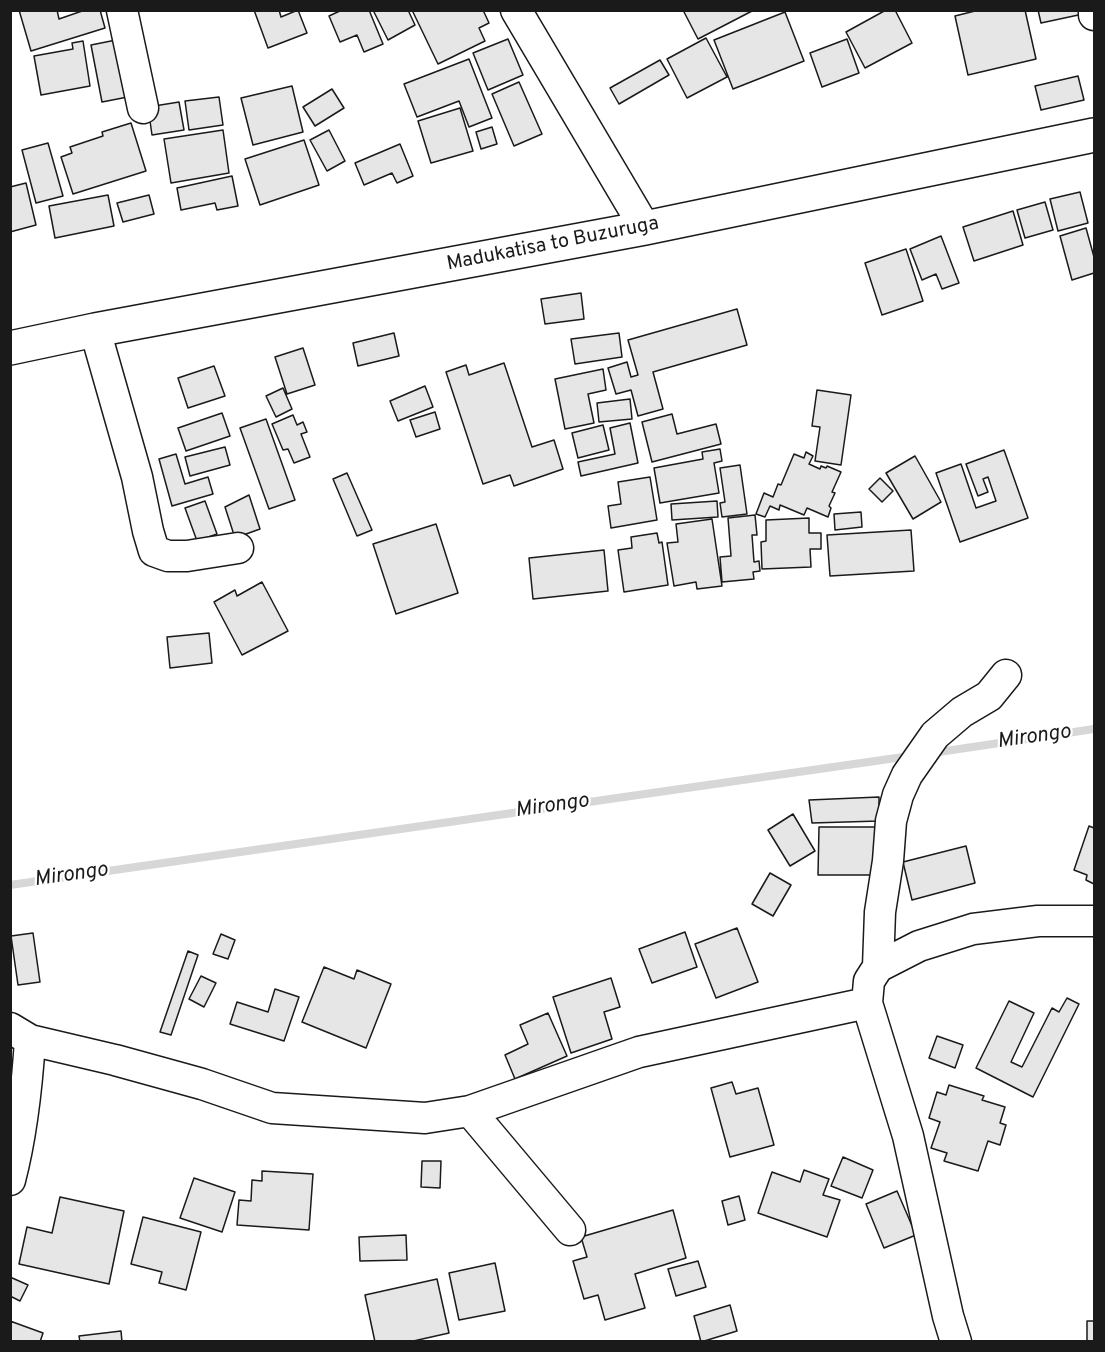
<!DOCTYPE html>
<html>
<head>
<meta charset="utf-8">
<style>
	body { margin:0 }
	#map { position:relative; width:1105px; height:1352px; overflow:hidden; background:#fff; font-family:Overpass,sans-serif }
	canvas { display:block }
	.frame { position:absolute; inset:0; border:12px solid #1a1a1a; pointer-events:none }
</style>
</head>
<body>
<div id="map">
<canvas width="1105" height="1352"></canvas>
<div class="frame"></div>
</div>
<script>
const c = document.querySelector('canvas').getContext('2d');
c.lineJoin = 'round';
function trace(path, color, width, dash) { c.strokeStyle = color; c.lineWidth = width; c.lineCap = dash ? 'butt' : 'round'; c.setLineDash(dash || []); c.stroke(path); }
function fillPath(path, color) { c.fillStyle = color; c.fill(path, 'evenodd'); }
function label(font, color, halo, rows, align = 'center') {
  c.font = font + ' Overpass,sans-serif'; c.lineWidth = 4.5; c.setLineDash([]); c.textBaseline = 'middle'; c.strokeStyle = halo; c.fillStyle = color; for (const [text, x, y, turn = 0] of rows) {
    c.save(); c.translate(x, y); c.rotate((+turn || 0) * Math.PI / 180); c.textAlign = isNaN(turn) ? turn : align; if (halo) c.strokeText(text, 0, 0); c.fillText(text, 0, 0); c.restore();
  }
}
const stream = new Path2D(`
	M932,753L1094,729
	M10,885L910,756`);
const building = new Path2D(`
	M19,10H57L59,19L85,10H100L105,28L31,51Z
	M254,10H279L281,17L298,10L307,33L268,48Z
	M342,10H369L383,44L364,52L357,35L340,42L329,16Z
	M373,10H408L415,25L388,40Z
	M412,10H483L489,23L479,28L485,41L438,64Z
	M683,10H754L698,39Z
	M886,10H895L912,43L865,68L846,32Z
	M979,10H1025L1036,59L968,75L955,16Z
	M1038,10H1082L1083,14L1041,23Z
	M785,12L804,61L733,89L714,40Z
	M126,38L138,95L102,102L91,45Z
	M706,38L727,77L687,98L667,59Z
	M508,39L523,75L488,90L473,53Z
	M847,39L859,73L822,87L810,53Z
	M83,41L90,86L41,95L34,56L73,49L72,43Z
	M469,59L492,118L469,127L459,101L417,117L404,84Z
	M660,60L669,75L619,104L610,88Z
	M1078,76L1084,100L1041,110L1035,86Z
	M519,82L542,134L514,146L492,94Z
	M292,86L303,132L253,145L241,98Z
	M332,89L344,108L315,126L303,107Z
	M219,97L223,125L189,130L185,101Z
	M179,102L184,130L152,135L148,107Z
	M460,108L473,151L431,163L418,121Z
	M131,123L146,171L73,194L61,157L72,153L70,147L103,136L102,132Z
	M492,127L497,144L481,149L476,132Z
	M223,130L229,173L171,183L164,139Z
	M329,130L345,161L327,171L310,140Z
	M304,140L319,185L260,205L245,159Z
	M48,143L63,196L36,203L22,150Z
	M400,144L413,176L397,183L392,173L364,185L355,163Z
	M232,176L238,206L217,210L215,203L181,210L177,188Z
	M26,183L36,225L10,232V187Z
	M1080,192L1088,223L1058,231L1050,199Z
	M108,195L114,226L55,238L49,206Z
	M149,195L154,214L123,222L117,203Z
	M1045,202L1053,230L1025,238L1017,210Z
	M1013,211L1023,245L974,261L963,227Z
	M1086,228L1094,257V273L1072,280L1060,236Z
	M941,236L959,283L942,289L936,274L922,280L910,249Z
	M906,249L923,301L882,315L865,263Z
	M581,293L584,319L545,324L541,299Z
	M737,309L747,345L653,372L663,409L638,416L631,390L616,394L608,368L627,362L631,377L638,375L628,340Z
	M394,333L399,356L358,366L353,343Z
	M619,333L622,357L575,364L571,339Z
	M303,348L315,385L287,394L275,357Z
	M504,363L532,447L554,440L563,469L514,486L510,475L483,484L446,372L466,365L469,375Z
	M214,366L225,396L188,408L178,378Z
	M603,369L606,390L588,394L594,423L565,429L555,379Z
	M425,386L433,407L398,421L390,401Z
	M283,388L292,409L276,417L266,396Z
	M817,390L851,395L841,465L815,461L820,427L812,426Z
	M630,399L632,419L599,422L597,403Z
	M435,412L440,429L416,437L410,420Z
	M222,413L230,436L186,451L178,428Z
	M672,414L677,434L716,424L721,444L652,462L642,422Z
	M293,415L297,425L303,422L307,432L301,434L310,457L294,463L288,449L283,450L272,424Z
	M266,419L295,500L269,509L240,428Z
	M630,423L638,463L581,476L578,462L615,454L610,428Z
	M603,425L609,450L578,458L572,433Z
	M225,447L230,465L190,476L185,457Z
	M720,449L722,461L714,463L719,493L660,503L654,468L703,459L702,452Z
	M1004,450L1028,518L960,542L936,473L961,464L976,508L996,501L988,477L983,479L988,492L978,496L966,464Z
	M806,452L813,456L809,464L820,469L821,466L826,468L827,466L841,472L832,492L835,493L829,506L831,508L828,517L807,508L804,515L780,505L779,510L770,506L765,517L756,514L764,493L773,497L778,484L781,485L794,454L804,458Z
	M176,454L185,484L208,477L213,494L172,506L159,459Z
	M915,456L941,502L913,519L886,473Z
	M740,465L747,514L722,517L720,503L725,502L720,468Z
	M347,473L372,530L357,536L333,479Z
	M650,477L657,520L611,528L608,506L621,504L618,482Z
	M880,478L893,491L882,502L869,489Z
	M249,495L260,529L235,538L225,507Z
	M205,501L217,534L197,541L185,508Z
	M717,501L718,517L672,520L671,504Z
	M861,512L862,527L835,530L834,514Z
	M755,515L757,535H752L754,562L759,561L760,571L753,572L754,579L722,582L720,557L731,556L728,518Z
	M809,518V533H821V549H810L811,567L762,569L761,542L766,541V520Z
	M712,519L722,586L697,589L696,582L674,586L667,543L678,542L676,524Z
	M436,524L458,593L396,614L373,544Z
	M911,530L914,571L830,576L827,535Z
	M657,533L659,543L662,542L668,585L624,592L618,550L632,548L631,537Z
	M604,550L608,591L533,599L529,558Z
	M262,582L288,631L242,655L214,602L235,590L237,596Z
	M209,633L212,663L170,668L167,637Z
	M879,797V821L812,823L809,800Z
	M793,814L815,851L790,866L768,830Z
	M1089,826L1094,828V884L1086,880L1087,875L1074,870Z
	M819,827H877L876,875H818Z
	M966,846L975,883L912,900L903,862Z
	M770,873L791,885L773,916L752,904Z
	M737,928L758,982L716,998L695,944Z
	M685,932L697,967L652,983L639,949Z
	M33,933L40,982L18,985L11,936Z
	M221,934L235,940L228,959L213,954Z
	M188,951L198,955L171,1035L160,1032Z
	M324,967L354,979L357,970L391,984L366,1048L302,1022Z
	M201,976L216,983L204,1007L189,999Z
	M611,978L620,1007L604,1012L612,1039L571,1053L553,997Z
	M275,989L299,997L284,1041L230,1024L237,1002L268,1012Z
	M1067,998L1079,1004L1033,1097L976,1068L1009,1001L1034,1013L1011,1062L1022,1067L1052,1008L1059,1012Z
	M548,1013L567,1056L515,1079L505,1055L528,1044L520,1025Z
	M937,1036L963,1045L955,1068L929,1058Z
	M732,1082L736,1094L758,1088L774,1145L730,1157L711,1088Z
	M949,1085L984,1096L982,1100L1005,1107L1000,1123L1006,1125L1000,1145L988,1141L978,1171L944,1161L947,1153L931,1148L940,1122L929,1118L937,1092L946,1095Z
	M843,1157L873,1170L862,1198L831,1186Z
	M422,1161H441L440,1188L421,1187Z
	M804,1170L829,1179L823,1195L840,1200L827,1237L758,1213L772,1172L800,1182Z
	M262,1171L313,1174L309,1230L237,1225L239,1200L251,1201L252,1180L262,1181Z
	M194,1178L235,1192L222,1232L180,1218Z
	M897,1191L916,1235L884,1248L866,1204Z
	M739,1196L745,1220L728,1225L722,1201Z
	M60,1197L124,1211L109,1284L19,1264L27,1227L52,1233Z
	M673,1210L686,1258L635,1274L645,1308L605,1320L598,1295L584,1299L573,1261L587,1257L581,1237Z
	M143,1217L201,1232L186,1290L159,1283L162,1272L131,1264Z
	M406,1235L407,1260L360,1261L359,1237Z
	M698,1261L706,1287L676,1296L668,1269Z
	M495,1263L505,1311L459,1320L449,1273Z
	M10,1277L28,1285L20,1301L10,1296Z
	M437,1279L449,1333L409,1342H375L365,1295Z
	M730,1305L737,1331L701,1342L694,1316Z
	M10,1321L43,1333L40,1342H10Z
	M1087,1321H1094V1342H1087Z
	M121,1331L122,1342H80L79,1336Z`);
const minor = new Path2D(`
	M122,10L143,108
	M516,10L645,228
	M1094,10V15
	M95,330L137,477L148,531L154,551L168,556H187L238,548
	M878,967L880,912L888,861L891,821L898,795L907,775L935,735L962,712L989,696L1006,675
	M10,1028L30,1040L115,1060L202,1084L272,1108L425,1118L470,1111L639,1052L867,1003
	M470,1111L570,1230
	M10,1180C22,1134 27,1087 30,1040
	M956,1342L948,1316L908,1136L867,1003L869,981L878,967L919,946L973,929L1038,921H1094`);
const major = new Path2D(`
	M10,348L95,330L645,228L1094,135`);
const streetNames = [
	["Madukatisa to Buzuruga",553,245,-11]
];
const waterNames = [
	["Mirongo",1034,738,-8],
	["Mirongo",552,807,-8],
	["Mirongo",71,876,-8]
];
trace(stream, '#d7d7d7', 8);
fillPath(building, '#e6e6e6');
trace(building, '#1a1a1a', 1.5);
trace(minor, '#1a1a1a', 33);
trace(major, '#1a1a1a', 36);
trace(minor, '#fff', 30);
trace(major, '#fff', 33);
label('20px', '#1a1a1a', '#fff', streetNames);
label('italic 21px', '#1a1a1a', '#fff', waterNames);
</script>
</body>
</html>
